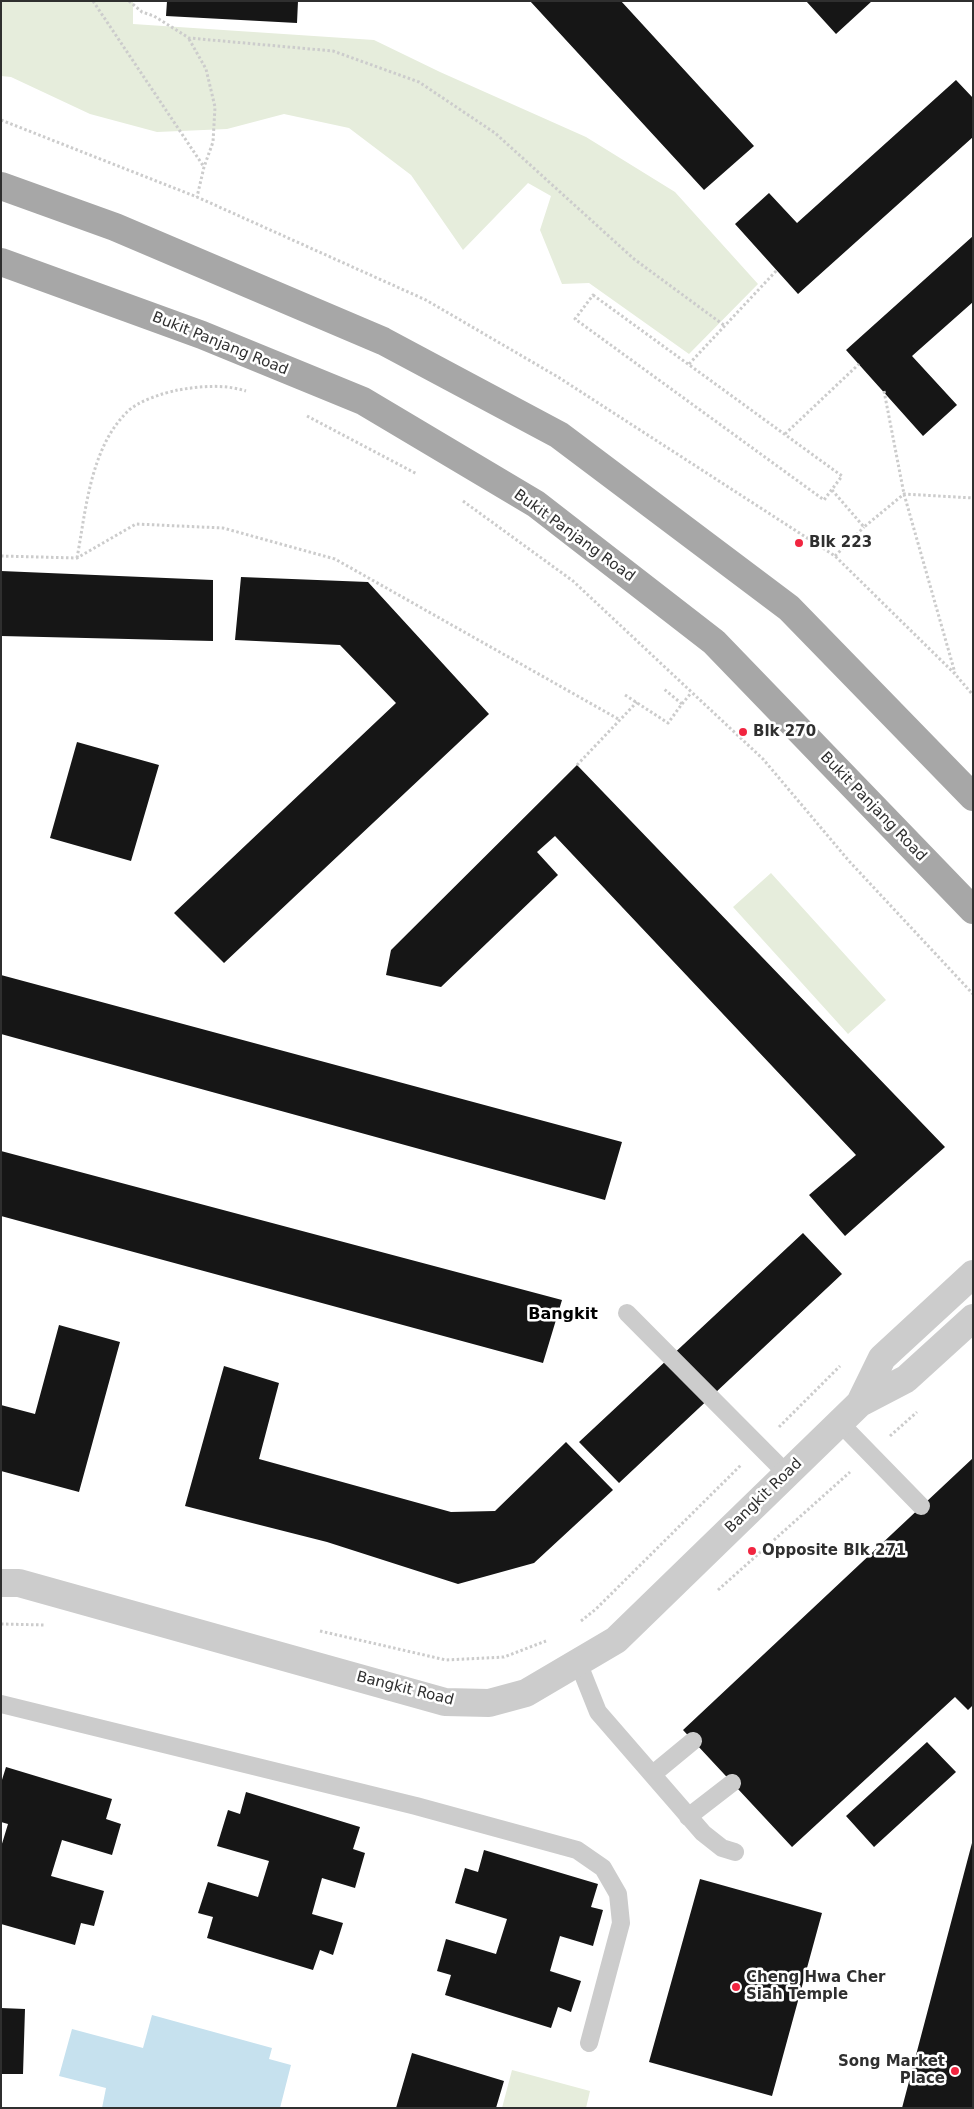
<!DOCTYPE html>
<html>
<head>
<meta charset="utf-8">
<style>
	body { margin:0 }
	#map { position:relative; width:974px; height:2109px; overflow:hidden; background:#fff; font-family:"DejaVu Sans",sans-serif }
	canvas { display:block }
	.frame { position:absolute; inset:0; border:2px solid #2f2f2f; pointer-events:none }
</style>
</head>
<body>
<div id="map">
<canvas width="974" height="2109"></canvas>
<div class="frame"></div>
</div>
<script>
const c = document.querySelector('canvas').getContext('2d');
c.lineJoin = 'round';
function fillPath(path, color) { c.fillStyle = color; c.fill(path, 'evenodd'); }
function trace(path, color, width, dash) { c.strokeStyle = color; c.lineWidth = width; c.lineCap = dash ? 'butt' : 'round'; c.setLineDash(dash || []); c.stroke(path); }
function label(font, color, halo, rows, align = 'center') {
  c.font = font + ' "DejaVu Sans",sans-serif'; c.lineWidth = 5; c.setLineDash([]); c.textBaseline = 'middle'; c.strokeStyle = halo; c.fillStyle = color; for (const [text, x, y, turn = 0] of rows) {
    c.save(); c.translate(x, y); c.rotate((+turn || 0) * Math.PI / 180); c.textAlign = isNaN(turn) ? turn : align; if (halo) c.strokeText(text, 0, 0); c.fillText(text, 0, 0); c.restore();
  }
}
const green = new Path2D(`
	M1,1H133V24L374,40L440,72L586,137L675,192L758,284L689,354L589,283L562,284L540,230L551,196L528,183L463,250L411,175L349,128L284,114L227,129L157,132L90,114L11,77L1,76Z
	M771,873L886,1000L848,1034L733,907Z
	M512,2070L590,2091L586,2108H502Z`);
const water = new Path2D(`
	M152,2015L272,2048L269,2059L291,2065L280,2108H102L106,2088L59,2076L72,2029L143,2048Z`);
const building = new Path2D(`
	M167,1H298L297,23L166,16Z
	M530,1H621L754,146L704,190Z
	M806,1H872L836,34Z
	M956,80L973,98V137L798,294L735,224L769,193L797,223Z
	M973,236V302L912,356L957,405L923,436L846,350Z
	M1,571L213,580V641L1,636Z
	M241,577L368,582L489,714L224,963L174,913L396,703L340,645L235,640Z
	M77,742L159,765L131,861L50,838Z
	M577,765L945,1147L845,1236L809,1195L856,1155L555,836L537,852L558,875L441,987L386,975L391,950Z
	M1,975L622,1142L605,1200L1,1034Z
	M1,1151L562,1300L543,1363L1,1216Z
	M803,1233L842,1274L619,1483L579,1442Z
	M59,1325L120,1342L79,1492L1,1471V1405L35,1414Z
	M224,1366L279,1383L259,1459L451,1512L495,1511L566,1442L613,1490L534,1563L458,1584L327,1542L185,1506Z
	M973,1458V1705L968,1710L955,1697L792,1847L683,1730Z
	M927,1742L956,1772L874,1847L846,1816Z
	M6,1767L112,1799L106,1819L121,1824L112,1855L62,1840L51,1876L104,1891L94,1926L81,1923L75,1945L1,1924V1847L8,1824L1,1822V1783Z
	M246,1792L360,1827L353,1849L365,1853L355,1888L322,1878L312,1914L343,1923L333,1955L320,1950L313,1970L207,1938L213,1917L198,1913L208,1882L258,1897L269,1861L217,1846L228,1810L240,1814Z
	M972,1843L973,2108H902Z
	M484,1850L598,1884L591,1907L603,1910L593,1946L560,1936L550,1971L581,1981L571,2012L558,2007L551,2028L445,1995L451,1975L437,1971L446,1939L496,1954L507,1919L455,1903L465,1868L478,1872Z
	M700,1879L822,1913L772,2096L649,2062Z
	M1,2008L25,2009L23,2074H1Z
	M412,2053L504,2081L496,2108H396Z`);
const path = new Path2D(`
	M93,1L204,167
	M129,1L142,12L154,16L189,38L333,51L419,82L495,133L634,259L725,326
	M189,39L206,69L215,107L213,142L204,167L197,197
	M1,120L197,197L426,300L558,377L835,556L955,674L973,695
	M593,295L842,476L824,500L575,319Z
	M689,364L777,270
	M884,391L904,494L955,673
	M307,416L417,474
	M785,434L859,364
	M832,490L864,527L904,494L973,498
	M463,501L573,581L763,759L849,861L973,994
	M1,556L77,558L136,524L223,528L335,559L620,720
	M835,556L864,527
	M77,558C86,510 90,449 127,412C138,401 163,393 178,390C201,386 224,384 246,391
	M625,695L668,723L682,704L664,689
	M682,704L691,693
	M577,765L637,702
	M779,1427L840,1366
	M890,1436L917,1412
	M718,1590L850,1472
	M581,1621L596,1609L741,1465
	M1,1624L45,1625
	M320,1631L446,1660L504,1657L546,1641`);
const lane = new Path2D(`
	M627,1313L787,1474
	M840,1423L921,1506
	M578,1662L598,1712L703,1833L722,1848L735,1852
	M1,1704L416,1806L577,1850L603,1868L618,1894L621,1923L589,2043
	M653,1774L693,1741
	M688,1817L732,1783`);
const street = new Path2D(`
	M860,1403L882,1358L973,1274
	M1,1583H19L445,1702L489,1703L526,1693L616,1640L860,1403L906,1379L973,1318`);
const primary = new Path2D(`
	M1,186L115,227L383,341L559,435L789,608L973,797
	M1,262L202,335L363,401L536,504L714,642L973,910`);
const markers = [
	[799,543,5,"#f12540"],
	[743,732,5,"#f12540"],
	[752,1551,5,"#f12540"],
	[736,1987,5,"#f12540"],
	[955,2071,5,"#f12540"]
];
const streetNames = [
	["Bukit Panjang Road",220,344,22],
	["Bukit Panjang Road",574,536,36],
	["Bukit Panjang Road",873,807,46],
	["Bangkit Road",764,1496,-44],
	["Bangkit Road",405,1689,14]
];
const poiNames = [
	["Blk 223",809,543],
	["Blk 270",753,732],
	["Opposite Blk 271",762,1551],
	["Cheng Hwa Cher",746,1978],
	["Siah Temple",746,1995],
	["Song Market",945,2062,"right"],
	["Place",945,2079,"right"]
];
const neighbourhoodNames = [
	["Bangkit",563,1315]
];
fillPath(green, '#e6eddc');
fillPath(water, '#c6e1ee');
fillPath(building, '#161616');
trace(path, '#ccc', 3, [2.5, 2.5]);
trace(lane, '#ccc', 18);
trace(street, '#ccc', 28);
trace(primary, '#a7a7a7', 28);
for (const [x, y, r, color] of markers) { const dot = new Path2D(); dot.arc(x, y, r, 0, 2 * Math.PI); c.fillStyle = color; c.fill(dot); trace(dot, '#fff', 2); }
label('15px', '#2f2f2f', '#fff', streetNames);
label('bold 15px', '#2f2f2f', '#fff', poiNames, 'left');
label('bold 16px', '#000', '#fff', neighbourhoodNames);
</script>
</body>
</html>
